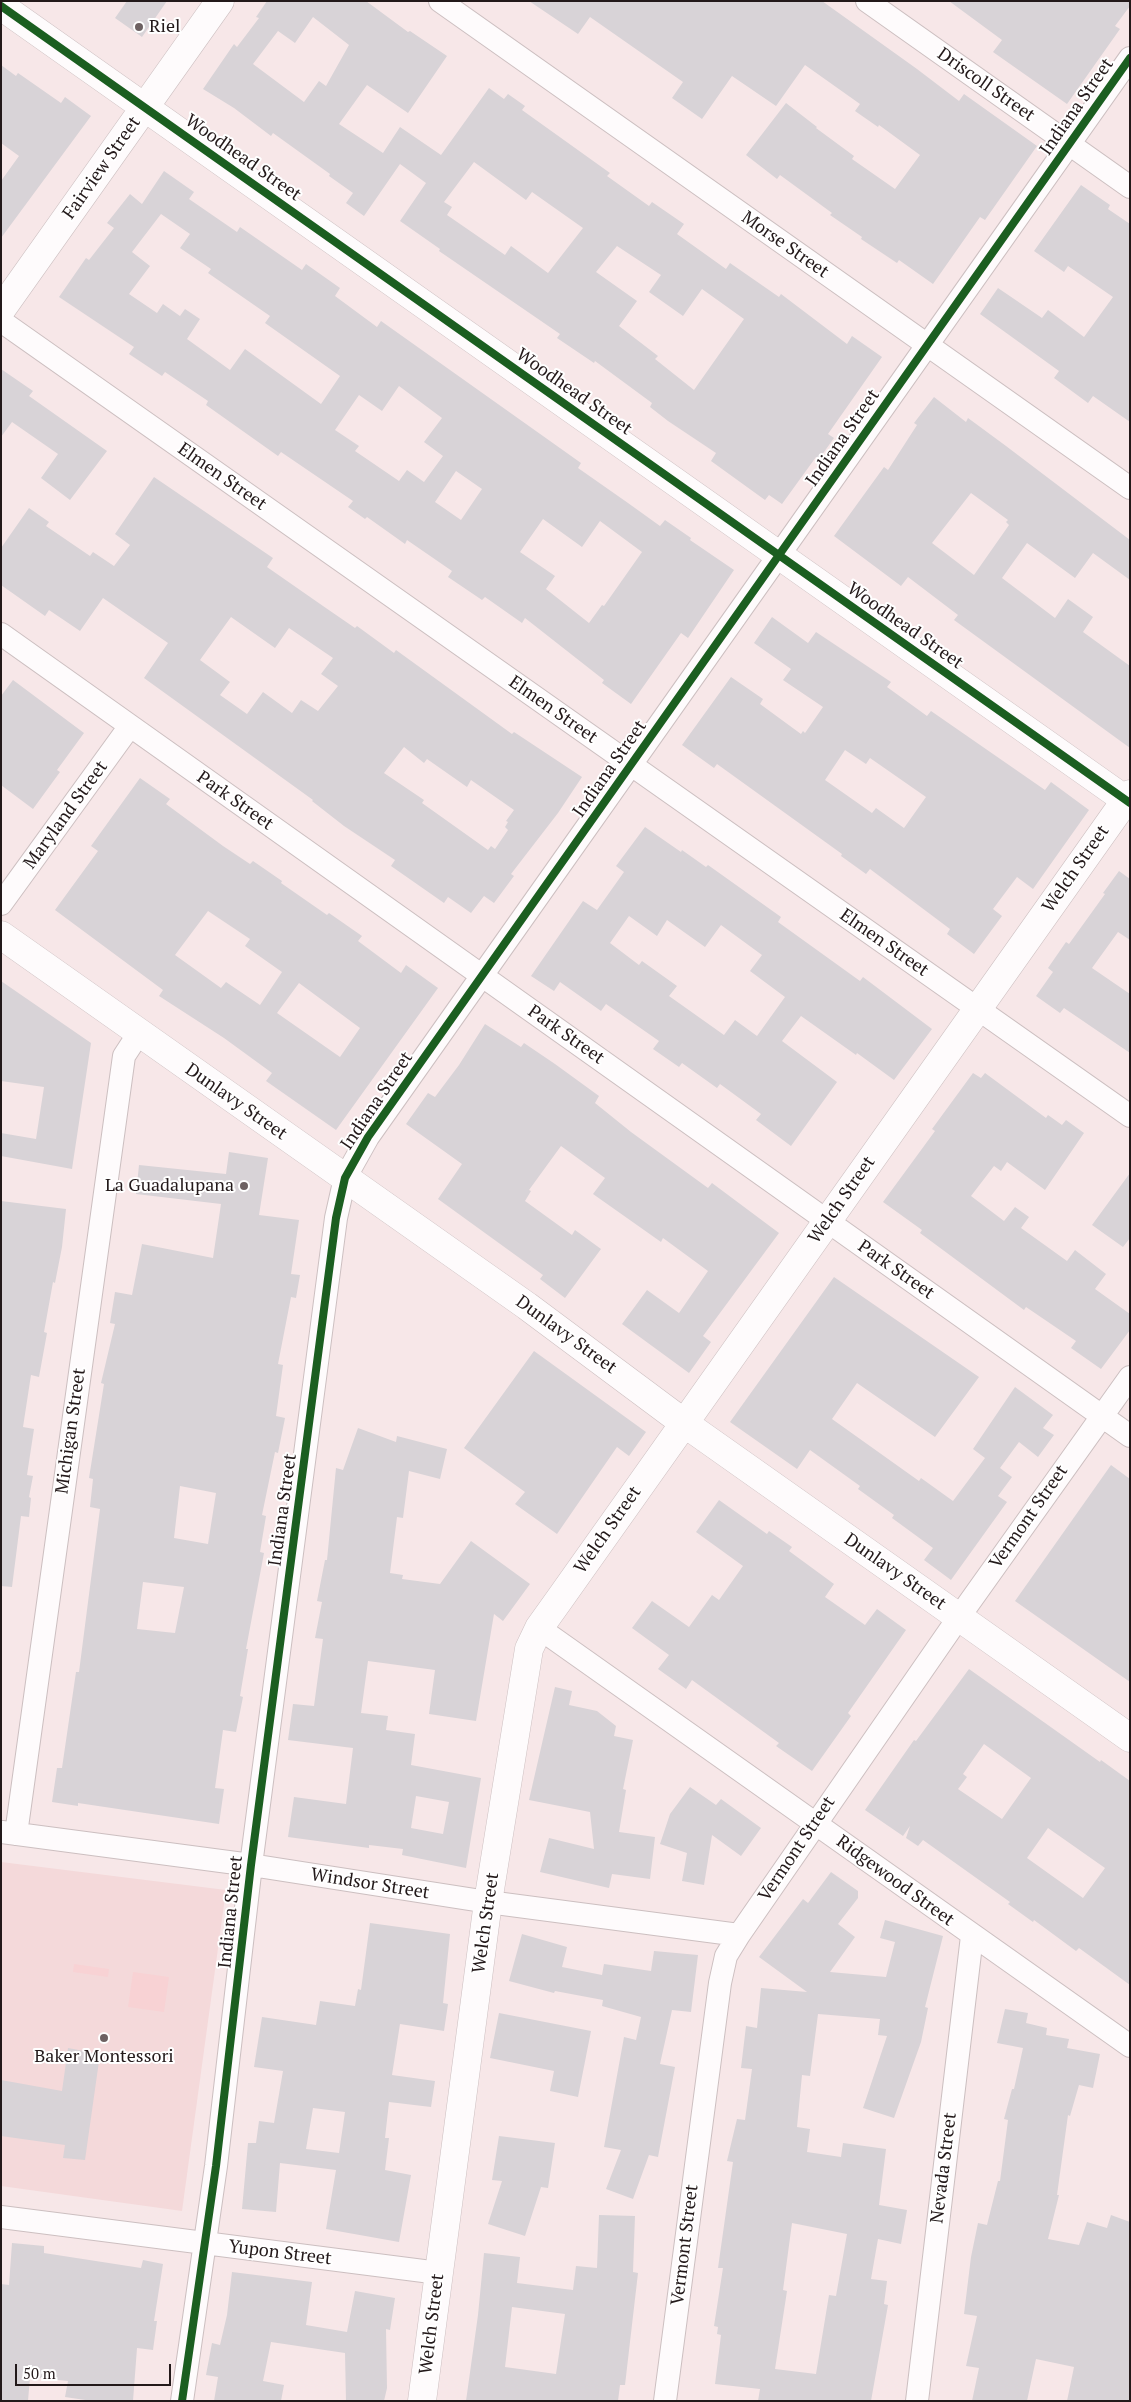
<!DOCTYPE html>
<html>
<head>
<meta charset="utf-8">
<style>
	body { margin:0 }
	#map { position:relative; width:1131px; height:2402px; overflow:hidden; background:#f7e7e8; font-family:"PT Serif",serif }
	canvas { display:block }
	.frame { position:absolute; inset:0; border:2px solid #23191a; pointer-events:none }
	.scale { position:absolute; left:15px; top:2364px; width:156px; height:22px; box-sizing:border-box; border:2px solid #23191a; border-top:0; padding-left:6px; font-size:15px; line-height:18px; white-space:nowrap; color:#23191a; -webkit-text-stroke:4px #fff; paint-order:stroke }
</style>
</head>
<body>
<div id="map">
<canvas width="1131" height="2402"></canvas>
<div class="frame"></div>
<div class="scale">50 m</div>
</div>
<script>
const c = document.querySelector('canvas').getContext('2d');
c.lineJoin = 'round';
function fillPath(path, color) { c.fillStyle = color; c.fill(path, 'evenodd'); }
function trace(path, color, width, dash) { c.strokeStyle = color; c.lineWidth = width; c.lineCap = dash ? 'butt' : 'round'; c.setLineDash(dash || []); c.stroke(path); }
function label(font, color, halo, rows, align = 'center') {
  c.font = font + ' "PT Serif",serif'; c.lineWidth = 4; c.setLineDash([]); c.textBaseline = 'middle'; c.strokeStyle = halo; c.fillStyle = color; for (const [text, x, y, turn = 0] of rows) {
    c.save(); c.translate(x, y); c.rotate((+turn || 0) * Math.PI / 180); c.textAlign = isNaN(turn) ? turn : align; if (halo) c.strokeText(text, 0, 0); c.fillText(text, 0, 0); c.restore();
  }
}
const built = new Path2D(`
	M1,1862L226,1890L182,2211L1,2186Z`);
const green = new Path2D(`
	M74,1964L109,1969L108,1977L73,1972Z
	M133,1972L169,1977L164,2012L128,2007Z`);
const building = new Path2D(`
	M127,1H167L142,37L115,18Z
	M267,1H366L408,32L410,31L447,56L408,113L367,85L339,124L383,153L400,127L441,155L489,88L504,99L508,94L525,106L522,110L610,173L607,176L649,206L652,202L684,224L677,234L726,269L730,263L779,297L781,294L847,344L852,336L882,357L828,434L834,438L819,459L816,457L782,504L769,495L765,500L711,461L716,453L668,421L650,407L652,403L595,361L594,363L557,338L560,334L439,251L440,249L400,221L426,183L400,164L364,216L346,203L353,193L329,176L330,174L273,133L271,136L234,108L203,89L234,44L237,47L259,18L256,17ZM313,17L349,45L326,86L319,81L304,102L253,64L278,31L295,43ZM474,162L526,200L532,192L583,228L548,273L511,246L505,255L447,215L452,207L444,202ZM617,246L661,275L649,292L683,316L702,289L744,319L694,390L655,359L658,356L619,326L637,301L596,272Z
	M529,1H822L917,69L959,101L964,94L1037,146L985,220L980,217L933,284L899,260L897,263L861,239L862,237L830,215L832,213L780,175L777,179L746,155L786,103L817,127L816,128L854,156L852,159L895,189L920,155L879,125L878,127L855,111L860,104L805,65L776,106L732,76L702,119L672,98L683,82L590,17L578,34Z
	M949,1H1130V6L1115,26L1120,29L1067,104L993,52L1002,40Z
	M1,65L16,76L18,73L61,103L65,97L91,116L1,238V181L19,156L1,143Z
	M164,171L194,192L189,199L237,232L240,227L302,270L306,264L340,288L335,296L377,327L381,321L581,463L578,468L628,503L660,526L665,520L691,538L690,540L734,570L688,638L681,633L631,704L602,683L604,680L525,618L522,623L485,597L482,600L448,577L452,571L407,540L405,544L367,517L365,519L348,507L353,501L281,452L278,456L206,405L208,401L165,372L162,376L129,354L134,347L59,297L86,258L89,260L114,228L107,223L130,194L142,204ZM161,214L190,234L180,248L211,269L208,273L270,316L265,323L340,376L321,404L245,349L230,370L187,339L200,319L185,309L180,316L163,304L157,313L129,294L150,266L132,252ZM399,386L442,418L424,442L443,456L424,482L407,470L399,481L355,451L359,446L335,430L359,395L382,411ZM456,471L482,489L461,520L435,502ZM543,519L582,547L600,521L642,552L604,606L602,605L589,623L546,589L555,576L520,552Z
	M1081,185L1110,205L1108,209L1130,224V422L1093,396L1088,403L1054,378L1059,371L980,314L998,288L1042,318L1048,310L1084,337L1113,297L1068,266L1064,272L1034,251Z
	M1,369L33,391L29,396L107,451L70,500L41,478L58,454L12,422L1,437Z
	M934,397L966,422L968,418L1006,446L1130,540V580L1093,553L1075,578L1027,543L1002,578L1055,618L1068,599L1093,617L1083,632L1130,666V748L954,620L958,615L908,577L901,586L834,536L884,467L888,470L917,425L914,423ZM971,493L1008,520L1006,522L1009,525L974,575L932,543Z
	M154,477L273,558L267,567L323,606L355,628L357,626L394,653L396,650L512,734L514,732L582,777L558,813L511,874L514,876L494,903L484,896L471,913L448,897L444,903L391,866L395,860L344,826L312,801L313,800L144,678L168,643L103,598L80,631L49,610L45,616L1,585V548L29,508L49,522L46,526L90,556L93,552L114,566L130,545L115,534ZM231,617L275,648L289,628L333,658L321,674L338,686L318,711L301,700L292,713L263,692L247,714L220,695L230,682L200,660ZM404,747L424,763L427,759L467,787L471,780L514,810L506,821L508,822L505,827L508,830L495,849L491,846L488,850L422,803L424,800L384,773Z
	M772,617L808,643L816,632L891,682L887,687L927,716L931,711L1045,790L1051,782L1089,810L1033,889L1017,877L993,909L1002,916L974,954L947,934L950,929L870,869L866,874L841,856L842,854L717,764L714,768L682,745L731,677L763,699L760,704L801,734L803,731L805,733L823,707L783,680L791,669L754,643ZM845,750L866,764L870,758L926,797L904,828L876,808L872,813L825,780Z
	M13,680L84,733L57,770L60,772L33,809L1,785V696Z
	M140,778L170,799L166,804L223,846L250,864L253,861L282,881L281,883L327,915L329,913L362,936L358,941L401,973L406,965L438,988L336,1130L266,1081L272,1073L224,1038L159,996L163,990L55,910L98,851L91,846ZM208,911L250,939L245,946L282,972L260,1005L226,982L221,988L175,955ZM299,983L360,1028L340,1057L277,1013Z
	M645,827L681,852L682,850L706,867L708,865L781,917L778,922L860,981L863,977L932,1029L894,1080L857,1053L856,1055L801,1016L782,1041L837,1082L791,1146L756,1120L761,1114L720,1084L717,1088L682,1063L679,1067L653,1049L659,1041L606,1004L601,1011L560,982L554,991L531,976L583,901L597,910L624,872L616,866ZM629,916L657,936L667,920L705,947L721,925L762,955L750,971L785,997L757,1036L735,1020L724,1035L669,996L677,986L642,961L639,965L610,943Z
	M1119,871L1130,879V940L1118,932L1092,968L1130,994V1053L1064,1008L1060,1013L1036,996L1053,972L1048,968L1066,942L1069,944L1105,894L1103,893Z
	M1,981L91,1043L72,1169L1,1156V1133L36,1139L44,1087L1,1081Z
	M485,1024L521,1047L524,1043L555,1064L599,1096L595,1103L631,1132L708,1188L712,1183L779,1233L703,1336L711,1342L689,1373L622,1324L647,1290L679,1313L708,1271L663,1238L661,1242L593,1194L605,1178L561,1146L529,1190L531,1191L525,1201L572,1235L575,1230L601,1249L565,1298L540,1279L543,1275L438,1199L462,1164L406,1124L428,1093L435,1097L459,1065Z
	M973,1073L981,1078L985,1073L1046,1118L1048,1115L1062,1125L1066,1120L1084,1133L1045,1190L1007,1162L1001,1171L994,1166L971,1196L1004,1221L1015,1207L1029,1217L1021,1228L1067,1261L1075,1250L1106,1274L1095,1289L1130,1314V1330L1101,1369L1071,1348L1076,1341L1026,1307L1024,1310L920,1233L922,1230L883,1202L935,1131L932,1129Z
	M229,1152L268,1158L259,1215L299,1220L291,1274L300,1275L296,1298L291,1297L278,1364L283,1365L276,1416L285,1418L278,1453L275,1452L262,1515L266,1516L260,1552L264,1553L246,1649H248L240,1696L243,1697L236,1732L223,1730L215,1788L224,1789L219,1824L78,1803V1806L52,1802L57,1768H62L76,1672H79L100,1509L90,1507L93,1479L89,1478L104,1384L101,1383L115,1324L110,1323L115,1292L132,1295L142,1244L213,1258L221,1204L136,1194L139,1165L226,1174ZM180,1486L216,1493L208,1544L174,1538ZM143,1582L184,1587L175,1633L137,1629Z
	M1130,1173V1238L1123,1247L1092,1225Z
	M1,1201L66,1209L62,1247L55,1283L53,1282L44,1332L47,1333L39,1377L31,1375L23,1427L34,1429L27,1475L33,1476L29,1497L31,1498L29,1517L21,1516L12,1587L1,1586Z
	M834,1277L979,1377L935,1437L857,1383L832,1419L919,1481L921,1478L953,1501L985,1458L973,1449L1015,1387L1053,1415L1043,1428L1054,1435L1038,1457L1019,1442L1000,1468L1012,1477L998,1496L1007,1502L951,1580L924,1560L933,1548L892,1518L894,1515L858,1489L860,1486L810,1450L797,1469L730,1422Z
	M534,1351L646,1432L629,1456L617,1447L557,1534L515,1504L525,1492L464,1448Z
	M358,1428L396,1442L397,1436L447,1449L440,1479L409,1471L403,1518L397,1517L390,1573L403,1575L402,1579L440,1584L471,1541L530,1584L503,1621L494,1614L476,1721L429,1714L435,1670L368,1661L361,1713L388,1716L386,1730L415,1734L411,1765L481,1778L466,1868L402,1855L403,1849L369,1845V1848L288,1837L294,1797L346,1804L353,1748L288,1740L293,1704L314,1706L323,1639L315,1638L322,1602L317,1601L325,1560H327L336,1468L343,1470ZM416,1796L449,1802L443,1834L411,1828Z
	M1111,1465L1130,1479V1682L1015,1601Z
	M719,1500L767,1534L769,1531L792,1547L789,1551L834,1584L825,1597L865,1625L877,1609L906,1630L848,1713L851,1716L812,1771L776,1746L779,1743L692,1680L686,1689L658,1669L669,1655L632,1628L652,1601L689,1627L712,1595L719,1600L743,1566L696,1532Z
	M969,1669L1100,1762L1101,1760L1130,1781V1985L1079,1948L1076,1951L1034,1920L1033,1922L1008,1904L1010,1902L923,1840L918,1846L906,1838L910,1826L903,1836L865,1810L914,1740L916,1741ZM984,1744L1031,1778L1002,1819L958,1789L967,1777L963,1774ZM1048,1828L1105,1868L1083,1898L1027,1858Z
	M555,1687L572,1691L569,1705L597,1711L616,1726L614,1736L633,1740L623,1789L626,1790L619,1832L655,1837L650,1879L612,1874L609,1888L540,1872L549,1838L594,1849L590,1812L529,1800Z
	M690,1787L716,1805L721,1799L761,1828L741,1856L712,1835L704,1885L682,1881L687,1853L660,1844L670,1814Z
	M831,1872L858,1891V1898L838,1924L855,1937L830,1972L886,1977L895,1942L880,1938L885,1920L943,1936L925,2007L928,2008L921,2042L894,2118L863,2108L887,2036L878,2035L880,2019L818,2014L810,2076L802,2075L797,2127L810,2129L807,2152L841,2157L843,2143L886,2149L879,2205L907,2210L901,2244L878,2239L871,2279L887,2281L884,2304L888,2305L871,2401H758L760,2389L715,2384L721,2335L717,2334L718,2327L714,2326L723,2268H718L733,2162L727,2161L737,2119L745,2120L752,2069L741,2068L746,2026L757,2028L761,1988L807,1992L759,1957L803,1899L808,1903ZM792,2223L847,2234L836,2296L829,2295L816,2374L775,2369L787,2291L783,2290Z
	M370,1923L450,1934L443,2003L448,2004L444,2031L400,2024L392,2075L435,2081L431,2107L389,2102L385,2138H389L385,2170L411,2175L399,2242L326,2229L336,2170L280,2163L276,2212L242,2209L248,2143H256L259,2121L274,2123L283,2071L254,2067L262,2017L316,2025L320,2001L355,2006L358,1989L361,1990ZM313,2108L345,2112L339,2153L306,2149Z
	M522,1934L567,1947L562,1967L602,1975L604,1964L651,1971L654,1951L698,1955L691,2012L672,2010L660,2064L675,2067L658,2157L649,2155L633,2199L606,2189L621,2150L604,2147L624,2037L636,2040L641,2017L602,2006L603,2000L555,1991L554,1993L509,1981Z
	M1005,2009L1028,2013L1026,2023L1047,2028L1046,2035L1069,2039L1067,2048L1100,2054L1093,2088L1079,2085L1070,2116L1068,2115L1057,2195H1059L1048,2239L1079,2245L1087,2222L1107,2228L1111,2215L1130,2222V2401H1067L1074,2367L1036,2359L1027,2401H972L979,2368L966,2366L977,2316L964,2314L971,2257L978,2223L987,2225L998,2181H1000L1008,2120L1004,2119L1012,2089H1014L1023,2048L997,2043Z
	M499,2013L591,2031L578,2097L550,2091L554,2071L490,2058Z
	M68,2048L100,2054L85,2160L63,2158L65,2145L1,2136V2080L62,2091Z
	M499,2136L555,2143L548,2188L541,2187L525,2236L488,2224L502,2181L492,2180Z
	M599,2215L635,2216L633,2272L638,2273L625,2385H620L618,2401H466L478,2315L484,2253L520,2257L517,2283L573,2290L576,2266L597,2268ZM512,2307L565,2314L556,2374L505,2367Z
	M12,2243L44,2246V2253L141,2268L143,2260L163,2264L154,2321H157L153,2350L137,2348L133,2401H92L65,2397L68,2381L30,2377L28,2401H1V2284L9,2285Z
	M232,2272L312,2282L306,2325L347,2332L355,2291L395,2298L390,2330L386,2329L387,2388L384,2401H346L345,2353L271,2342L263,2381L284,2385L281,2401H214L218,2377L206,2375L212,2343L220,2345L227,2315Z`);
const minor = new Path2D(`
	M440,1L1130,488
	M867,1L1130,187
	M1,321L1130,1116
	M1,634L1130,1436
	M1,904L130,726
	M539,1628L1130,2046
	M2,1832L251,1865L488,1902L739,1935
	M16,1834L124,1056L139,1033
	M1,2217L439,2273
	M182,2401L216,2166L251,1865L336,1218L345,1178L368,1137L1130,58
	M665,2401L720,1983L726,1956L739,1935L959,1617L1130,1377
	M917,2401L972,1936`);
const tertiary = new Path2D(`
	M1,6L1130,803
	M1,310L220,1
	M1,935L527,1306L684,1423L1130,1738
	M422,2401L488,1902L529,1649L539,1628L559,1600L1130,794`);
const cycleway = new Path2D(`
	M1,6L1130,803
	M182,2401L216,2166L251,1865L336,1218L345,1178L368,1137L1130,58`);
const markers = [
	[139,27,5,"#6d6162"],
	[244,1186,5,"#6d6162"],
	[104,2038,5,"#6d6162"]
];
const poiNames = [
	["Riel",149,27],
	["La Guadalupana",234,1186,"right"],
	["Baker Montessori",104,2057,"center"]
];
const streetNames = [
	["Driscoll Street",986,85,35],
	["Indiana Street",1077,107,-55],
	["Woodhead Street",243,158,35],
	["Fairview Street",102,168,-55],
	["Morse Street",785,245,35],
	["Woodhead Street",574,392,35],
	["Indiana Street",843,438,-55],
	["Elmen Street",222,477,35],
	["Woodhead Street",905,626,35],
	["Elmen Street",553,710,35],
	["Indiana Street",610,769,-55],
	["Park Street",235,801,35],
	["Maryland Street",66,815,-54],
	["Welch Street",1076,869,-55],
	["Elmen Street",884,943,35],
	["Park Street",566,1035,35],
	["Indiana Street",377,1101,-56],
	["Dunlavy Street",236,1102,35],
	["Welch Street",842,1200,-55],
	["Park Street",896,1270,35],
	["Dunlavy Street",566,1335,36],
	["Michigan Street",71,1431,-82],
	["Indiana Street",283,1510,-82],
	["Vermont Street",1029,1517,-55],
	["Welch Street",608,1530,-55],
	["Dunlavy Street",895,1572,35],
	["Vermont Street",797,1849,-56],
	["Ridgewood Street",895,1881,36],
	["Windsor Street",370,1884,9],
	["Indiana Street",231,1912,-84],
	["Welch Street",486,1923,-82],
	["Nevada Street",944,2168,-83],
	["Vermont Street",685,2245,-83],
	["Yupon Street",280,2253,7],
	["Welch Street",432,2324,-83]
];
fillPath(built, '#f4d9da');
fillPath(green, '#f8d2d4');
fillPath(building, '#d8d3d7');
trace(minor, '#ccbfc0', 24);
trace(tertiary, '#ccbfc0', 29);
trace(minor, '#fefbfc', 22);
trace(tertiary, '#fefbfc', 28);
trace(cycleway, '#1b5e20', 8);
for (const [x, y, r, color] of markers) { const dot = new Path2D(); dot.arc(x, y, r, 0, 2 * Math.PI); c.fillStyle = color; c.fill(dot); trace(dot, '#fff', 2); }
label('18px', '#23191a', '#fff', poiNames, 'left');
label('18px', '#23191a', '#fff', streetNames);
</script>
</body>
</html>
